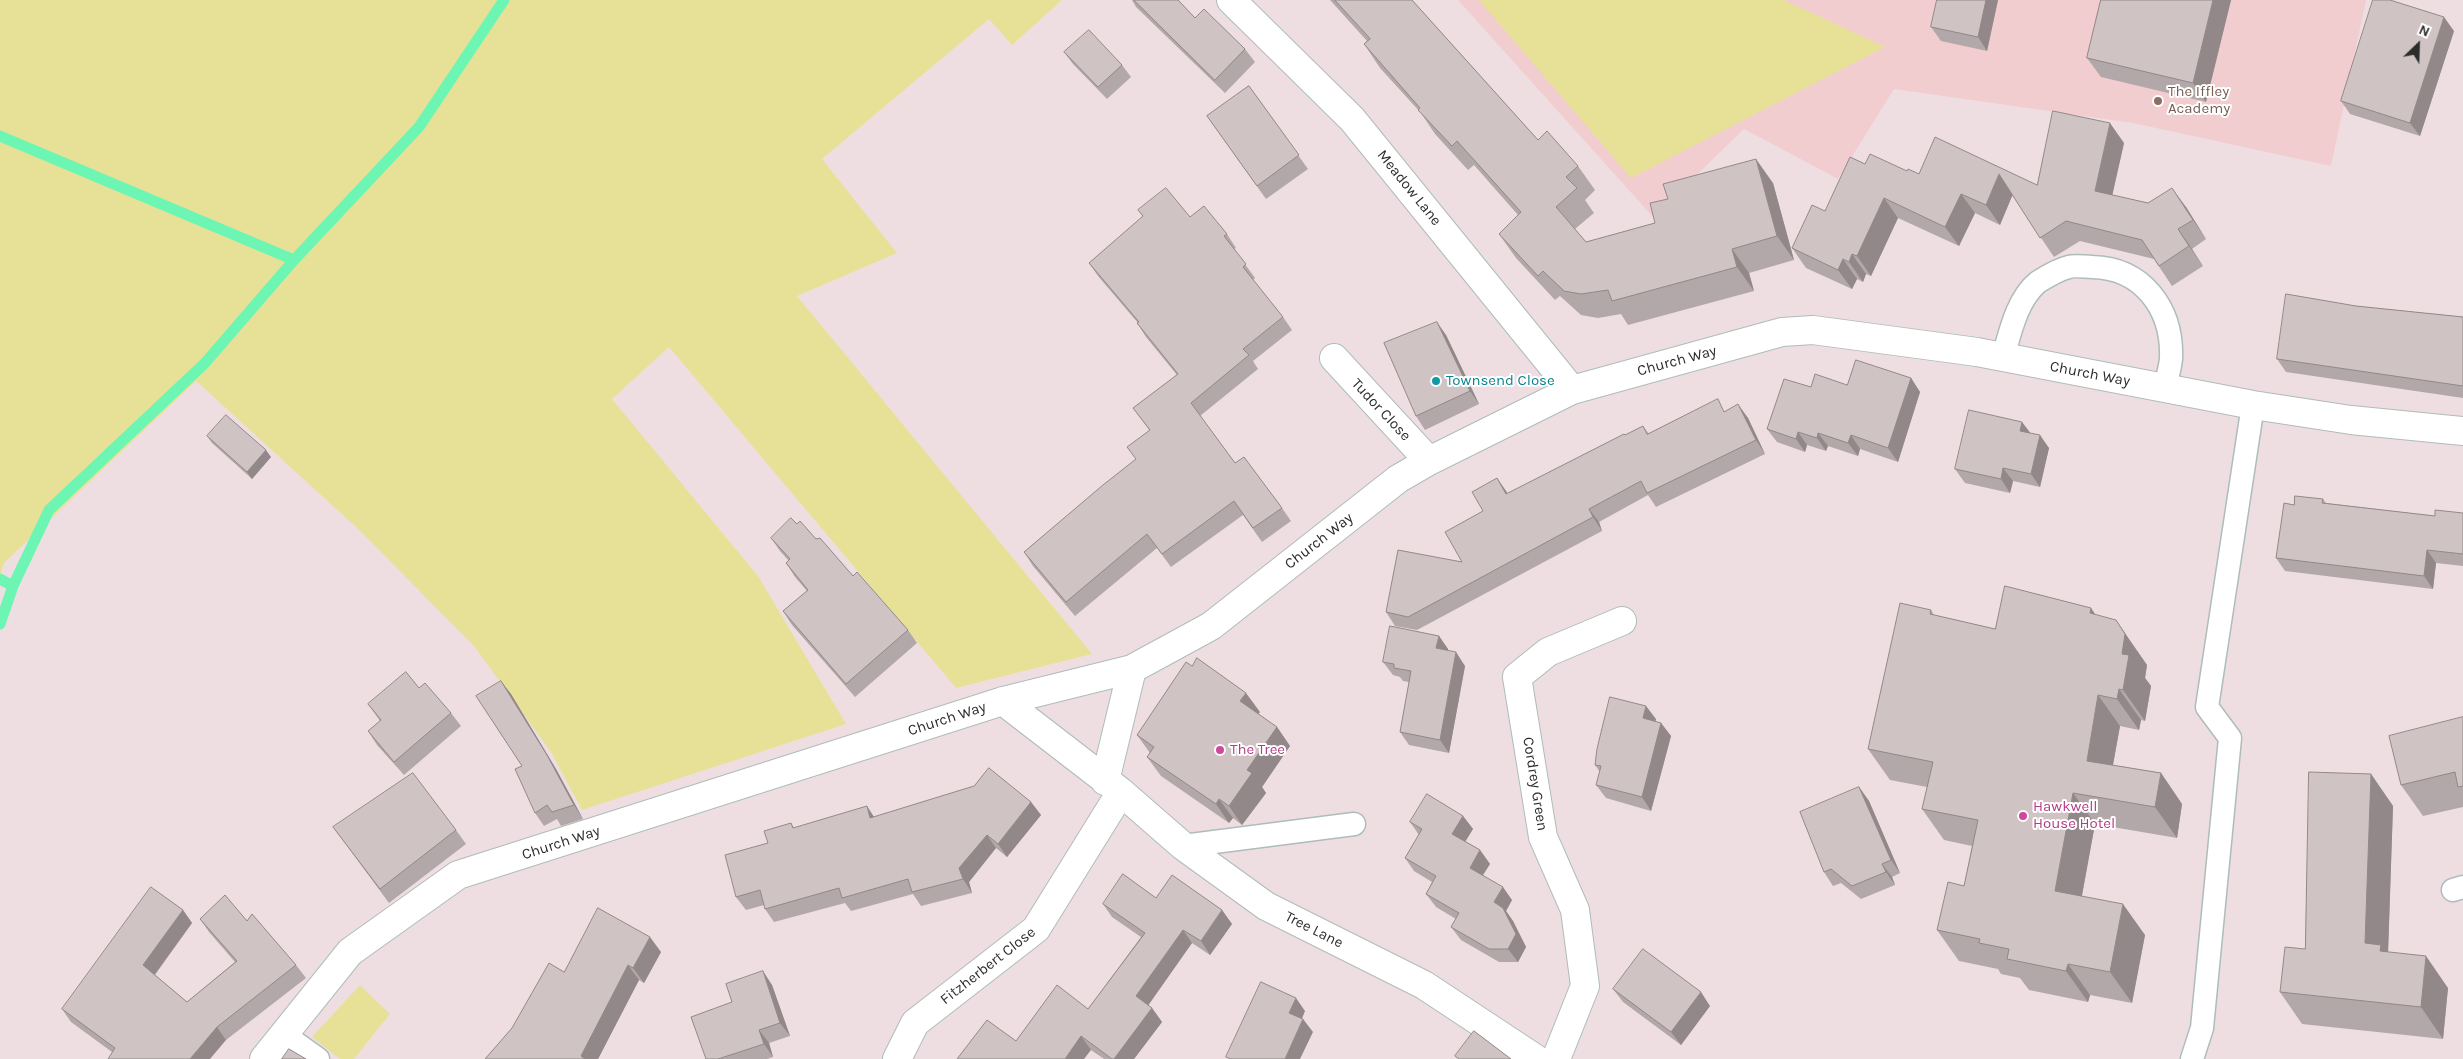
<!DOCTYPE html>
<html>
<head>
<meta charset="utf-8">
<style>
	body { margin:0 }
	#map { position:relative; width:2463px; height:1059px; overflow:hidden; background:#efdee1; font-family:Karla,sans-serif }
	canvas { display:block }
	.north { position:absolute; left:2393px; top:20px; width:50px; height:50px; -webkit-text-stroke:4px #fff; paint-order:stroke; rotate:24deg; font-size:14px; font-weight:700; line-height:20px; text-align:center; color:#2c2c2c }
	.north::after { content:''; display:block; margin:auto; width:18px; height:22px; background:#2c2c2c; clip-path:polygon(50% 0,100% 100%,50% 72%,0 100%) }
</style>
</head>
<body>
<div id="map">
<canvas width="2463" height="1059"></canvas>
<div class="north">N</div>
</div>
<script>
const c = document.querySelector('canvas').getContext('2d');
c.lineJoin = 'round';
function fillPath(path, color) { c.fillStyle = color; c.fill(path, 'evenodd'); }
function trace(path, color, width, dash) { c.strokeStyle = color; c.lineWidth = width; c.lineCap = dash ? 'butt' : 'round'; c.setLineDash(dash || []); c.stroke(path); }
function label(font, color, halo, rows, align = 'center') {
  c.font = font + ' Karla,sans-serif'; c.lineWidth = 4; c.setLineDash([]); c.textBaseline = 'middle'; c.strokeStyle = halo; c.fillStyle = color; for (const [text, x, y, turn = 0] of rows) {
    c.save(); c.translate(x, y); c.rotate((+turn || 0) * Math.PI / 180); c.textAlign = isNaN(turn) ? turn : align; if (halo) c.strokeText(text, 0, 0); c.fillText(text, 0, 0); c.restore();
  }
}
const education = new Path2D(`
	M1458,0H2366L2331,166L2133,123L1894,89L1838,179L1744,129L1653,217Z`);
const green = new Path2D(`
	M0,0H1062L1012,45L989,19L822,159L897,253L797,296L1092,654L956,688L669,347L612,399L758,576L846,724L582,810L551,752L474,646L356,527L196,381L4,563L0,575Z
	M1479,0H1784L1885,47L1631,178Z
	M360,985L390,1014L354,1059H340L312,1037Z`);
const stream = new Path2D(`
	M0,136L294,260L419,127L504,0
	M0,579L13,586L49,510L205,363L294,260
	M0,624L13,586`);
const lane = new Path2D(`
	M2003,357C2010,333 2017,299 2038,282C2046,277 2060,269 2069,267C2075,265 2085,267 2092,267C2143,268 2173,309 2171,359C2170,368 2167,379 2164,388
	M1183,846L1354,824
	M2453,890L2463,887
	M283,1034L318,1059
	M2192,1059L2202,1028L2230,738L2207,707L2253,405`);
const street = new Path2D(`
	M1231,0L1352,119L1572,390
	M1334,358L1429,461
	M1003,701L1121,792L1183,846L1266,906L1424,985L1536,1059
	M1105,781L1132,669
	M264,1059L350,952L458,875L1003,701L1132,669L1211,626L1398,479L1429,461L1572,390L1782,332L1813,330L1977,352L2253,405L2351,420L2463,431
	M897,1059L915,1023L1036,929L1121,792
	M1556,1059L1585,986L1575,910L1543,837L1517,677L1548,652L1622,621`);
const wall = new Path2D(`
	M1132,0H1178L1195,18L1245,49L1255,62L1225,93L1136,7Z
	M1330,0H1412L1538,140L1578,166L1595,190L1585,200L1594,213L1575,229L1586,242L1655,223L1773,183L1794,260L1749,273L1754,291L1628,325L1621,314L1598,318L1581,315L1560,296L1555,300L1516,258L1499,234L1518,215L1474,165L1468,170L1435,134L1421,113L1380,68L1364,44L1367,41Z
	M1998,0L1987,51L1941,41L1931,27Z
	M2101,0H2231L2206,102L2101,77L2087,58Z
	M2454,31L2420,136L2350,114L2341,101Z
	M1064,52L1122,65L1131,77L1107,99L1073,64Z
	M1249,86L1308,169L1266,199L1207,116Z
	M2124,143L2112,195L2148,203L2186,207L2206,239L2192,249L2203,266L2172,286L2154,259L2080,241L2054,257L2012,195L2000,225L1975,213L1959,246L1898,218L1871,276L1866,274L1863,282L1857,279L1852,289L1806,268L1792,248L1865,164L1907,171L1919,174L2037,185Z
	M1138,210L1190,217L1227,234L1236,248L1234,249L1255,278L1253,280L1283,317L1292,330L1253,361L1258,369L1200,416L1235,463L1282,508L1291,521L1262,542L1243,515L1171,567L1157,548L1075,616L1033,566L1024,552L1136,459L1150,431L1133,408L1177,375L1146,337L1137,323H1138L1098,276L1089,263L1143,217Z
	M2356,306L2463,317V398L2286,372L2277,359Z
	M1446,335L1479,404L1425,430L1416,416Z
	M1911,378L1920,392L1898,462L1860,449L1858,456L1828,446L1826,451L1807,445L1805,452L1777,442L1767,429L1811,387L1847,385Z
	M1726,411L1748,418L1765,454L1656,507L1648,495L1599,522L1602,531L1417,630L1395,626L1386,612L1462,562L1497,478L1508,494L1643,426L1649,434Z
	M2030,433L2049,448L2040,487L2013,481L2010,493L1965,483L1955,469Z
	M207,436L271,457L252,479L212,443Z
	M2323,499L2326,503L2435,516L2463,513V566L2436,563L2433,589L2285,571L2276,558L2294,505Z
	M797,524L816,539L908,630L917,643L855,697L792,625L783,611L807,591L795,577L786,563L789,561L780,551L771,538Z
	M1931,610L1934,615L1995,629L2096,615L2137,651L2147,665L2145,678L2151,686L2145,721L2141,720L2139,730L2120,726L2113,765L2161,773L2182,804L2177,838L2095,824L2082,896L2145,935L2132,1003L2090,995L2088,1002L2029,990L2020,978L2001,974L1998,969L1959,961L1937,930L1964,886L1972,846L1944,840L1922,809L1927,787L1890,780L1868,749Z
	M1439,636L1448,649V651L1465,666L1449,753L1409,745L1400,732L1409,682L1403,681L1400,677L1393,675L1383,662Z
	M511,694L556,769L583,819L561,826L557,819L544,826L535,813L522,766Z
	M368,704L451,713L461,726L404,775L377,745L368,731L380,721Z
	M1260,712L1258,714L1277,727L1290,746L1262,787L1266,793L1242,825L1233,818L1229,823L1161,776L1147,757L1150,753L1137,735Z
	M2463,717V807L2423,816L2401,785Z
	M1656,719L1655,721L1661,723L1671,736L1651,811L1606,798L1596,785L1600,772L1595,765Z
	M2371,774L2393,806L2388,952L2448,988L2443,1039L2302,1024L2280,992L2305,949Z
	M1859,787L1869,801L1900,873L1892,877L1895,885L1861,899L1841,883L1833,886L1824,872Z
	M1031,802L1041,815L1007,857L996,848L969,882L972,893L921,906L913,894L851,911L845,903L774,922L765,909L764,905L746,910L736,897L768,843L791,823L794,828L874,817Z
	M1463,816L1473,829L1465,841L1480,850L1490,864L1483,875L1512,900L1506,911L1513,921L1526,947L1518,962H1499L1461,940L1451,927L1456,919L1436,907L1426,894L1432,882L1414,871L1405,858L1419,835L1410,822Z
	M333,827L456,830L466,844L389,903Z
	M1156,898L1222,910L1232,924L1210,955L1192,943L1148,1005L1152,1008L1162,1022L1134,1059H1104L1091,1050L1016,1041L1088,1009L1141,937L1112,917L1103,904Z
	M183,910L192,923L155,975L187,1002L235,962L209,932L200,919L247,921L296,965L306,978L226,1040L112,1052L71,1022L62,1009Z
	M661,952L644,983L639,980L598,1059H485L564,972Z
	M772,985L790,1036L769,1043L773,1057L767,1059H706L732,1002Z
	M1613,989L1710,1006L1681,1045L1623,1002Z`);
const shadedWall = new Path2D(`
	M1986,0H1998L1987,51L1978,37Z
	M2213,0H2231L2206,102L2193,83Z
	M2444,17L2454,31L2420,136L2410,123Z
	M2110,123L2124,143L2109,210L2095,191Z
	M1756,159L1773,183L1794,260L1777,236Z
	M1999,174L2013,194L2000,225L1986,205Z
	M2172,188L2186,207L2206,239L2193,220Z
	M1961,194L1975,213L1959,246L1945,227Z
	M1884,198L1898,218L1871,276L1857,256Z
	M2178,229L2192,249L2203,266L2189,246Z
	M1732,249L1749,273L1754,291L1737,267Z
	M1852,254L1866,274L1863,282L1849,262Z
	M1843,259L1857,279L1852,289L1838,270Z
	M1437,322L1446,335L1479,404L1470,391Z
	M1911,378L1920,392L1898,462L1888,448Z
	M1738,404L1748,418L1765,454L1756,440Z
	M2022,422L2032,435L2020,431Z
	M1798,432L1807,445L1805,452L1796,439Z
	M1818,433L1828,446L1826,451L1817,438Z
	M1851,435L1860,449L1858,456L1848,443Z
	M2040,435L2049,448L2040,487L2031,474Z
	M266,450L271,457L252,479L247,472Z
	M2003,468L2013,481L2010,493L2001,479Z
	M1497,478L1506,491L1515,508L1506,494Z
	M1589,509L1599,522L1602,531L1593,517Z
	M2427,550L2436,563L2433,589L2424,576Z
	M2091,608L2112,639L2090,613Z
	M2116,620L2147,665L2145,678L2151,686L2145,721L2123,690L2122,654Z
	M1439,636L1448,649L1446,662L1436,648Z
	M1456,652L1465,666L1449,753L1440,740Z
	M501,681L511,694L556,769L583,819L574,805Z
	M2119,689L2141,720L2139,730L2117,699Z
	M1246,693L1260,712L1253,721L1240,701Z
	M2098,695L2120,726L2108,792L2087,761Z
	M1646,706L1656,719L1653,731L1643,718Z
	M1661,723L1671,736L1651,811L1642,797Z
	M1277,727L1290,746L1262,787L1266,793L1242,825L1229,806L1247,770Z
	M2161,773L2182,804L2177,838L2155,807Z
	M2371,774L2393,806L2388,955L2365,943Z
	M1859,787L1869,801L1900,873L1891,860Z
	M2073,793L2095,824L2077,922L2055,891Z
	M1219,799L1233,818L1229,823L1216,804Z
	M1031,802L1041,815L1007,857L998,844Z
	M867,806L876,820L870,818Z
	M1463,816L1473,829L1462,847L1452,834Z
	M987,835L996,848L969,882L972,893L963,879L959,868Z
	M1480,850L1490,864L1479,881L1470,868Z
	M1882,864L1892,877L1895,885L1886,872Z
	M1503,887L1512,900L1506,911L1513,921L1526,947L1518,962L1508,949L1494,902Z
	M2123,904L2145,935L2132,1003L2110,972Z
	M183,910L192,923L152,978L143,965Z
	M1222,910L1232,924L1210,955L1201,941Z
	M1183,930L1192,943L1145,1010L1136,996Z
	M650,937L661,952L644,983L633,968Z
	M2426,956L2448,988L2443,1039L2421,1007Z
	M2068,964L2090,995L2088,1002L2066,971Z
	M628,965L639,980L598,1059H582L581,1056Z
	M763,971L772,985L790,1036L780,1023Z
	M1701,992L1710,1006L1681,1045L1671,1032Z
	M1296,998L1305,1011L1299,1026L1289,1013Z
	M1152,1008L1162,1022L1134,1059H1114Z
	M1303,1019L1313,1032L1300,1059H1285Z
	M217,1027L226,1040L210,1059H190Z
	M759,1030L769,1043L773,1057L764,1044Z
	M1081,1036L1091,1050L1084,1059H1065Z`);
const building = new Path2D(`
	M1134,0H1178L1195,18L1204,9L1245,49L1215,80Z
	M1335,0H1412L1538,140L1547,131L1578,166L1566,177L1577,188L1556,207L1586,242L1655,223L1650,203L1668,199L1663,184L1756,159L1777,236L1732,249L1737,267L1612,301L1608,290L1581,294L1564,291L1543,271L1538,276L1499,234L1521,212L1457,141L1452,146L1418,110L1420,108L1364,44L1370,39Z
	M1937,0H1986L1978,37L1931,27Z
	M2101,0H2213L2193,83L2087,58Z
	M2373,0H2390L2444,17L2410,123L2341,101Z
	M1089,30L1122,65L1098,87L1064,52Z
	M1249,86L1299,155L1257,186L1207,116Z
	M2053,111L2110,123L2095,191L2148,203L2172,188L2193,220L2178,229L2189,246L2159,266L2142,240L2066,221L2040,238L1999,174L1986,205L1961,194L1945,227L1884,198L1857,256L1852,254L1849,262L1843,259L1838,270L1792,248L1812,205L1825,211L1850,157L1865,164L1870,154L1907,171L1908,169L1919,174L1935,137L2037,185Z
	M1166,188L1190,217L1204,206L1227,234L1224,236L1246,264L1243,267L1283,317L1243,349L1249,355L1191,403L1235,463L1244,457L1282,508L1253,528L1234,501L1162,554L1147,534L1066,602L1024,552L1103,485L1136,459L1127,447L1150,430L1133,408L1178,374L1137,323L1139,322L1089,263L1143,216L1138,210Z
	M2286,294L2356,306L2463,317V386L2277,359Z
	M1437,322L1470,391L1416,416L1384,343Z
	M1856,360L1911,378L1888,448L1851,435L1848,443L1818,433L1817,438L1798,432L1796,439L1767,429L1784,379L1811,387L1815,374L1847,385Z
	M1718,399L1724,412L1738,404L1756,440L1647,493L1641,481L1589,509L1593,517L1408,617L1386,612L1398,550L1462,562L1445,532L1483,511L1472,492L1497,478L1506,494L1624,434L1625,435L1643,426L1647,434Z
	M1969,410L2022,422L2020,431L2040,435L2031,474L2003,468L2001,479L1955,469Z
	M226,415L266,450L247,472L207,436Z
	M2295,496L2323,499L2322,503L2435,516V510L2463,513V554L2427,550L2424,576L2276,558L2284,503L2294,505Z
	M791,518L797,524L800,521L816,539L820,538L853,576L857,572L908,630L846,684L783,611L808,590L786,563L790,559L771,538Z
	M2005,586L2091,608L2090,613L2116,620L2125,634L2122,654L2129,655L2123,690L2119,689L2117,699L2098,695L2087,761L2161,773L2155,807L2073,793L2055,891L2123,904L2110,972L2068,964L2066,971L2007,959L2009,949L1979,943L1980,939L1937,930L1948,882L1964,886L1978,820L1922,809L1933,762L1868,749L1900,603L1931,610L1930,614L1995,629Z
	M1390,626L1439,636L1436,648L1456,652L1440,740L1400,732L1411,671L1394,668V664L1383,662Z
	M1197,658L1246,693L1240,701L1277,727L1247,770L1252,773L1229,806L1219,799L1216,804L1147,757L1154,747L1137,735L1186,662L1192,666Z
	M406,672L419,688L425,683L451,713L394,762L368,731L381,720L368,704Z
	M501,681L547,755L574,805L552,812L547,805L535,813L515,769L522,766L476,696Z
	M1610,697L1646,706L1643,718L1661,723L1642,797L1596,785L1601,766L1595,765L1597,749Z
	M2463,717V786L2458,787L2455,772L2401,785L2389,736Z
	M989,768L1031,802L998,844L987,835L959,868L963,879L912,892L908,879L842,898L839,888L765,909L760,890L736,897L725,855L768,843L764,831L791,823L793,828L867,806L870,818L974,786Z
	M2309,772L2371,774L2365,943L2381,945L2380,951L2426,956L2421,1007L2280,992L2285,947L2305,949Z
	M413,773L456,830L380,889L333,827Z
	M1859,787L1891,860L1882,864L1886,872L1852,886L1831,869L1824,872L1800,812Z
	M1427,794L1463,816L1452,834L1480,850L1470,868L1503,887L1494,902L1503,908L1516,934L1508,949H1489L1451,927L1459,913L1426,894L1436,876L1405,858L1422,829L1410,822Z
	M1123,874L1156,898L1172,875L1222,910L1201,941L1183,930L1136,996L1152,1008L1114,1059H1112L1081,1036L1065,1059H957L987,1020L1016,1041L1057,985L1088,1009L1145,933L1103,904Z
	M151,887L183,910L143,965L187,1002L237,961L200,919L225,895L247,921L252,914L296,965L217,1027L190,1059H108L115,1048L62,1009Z
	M598,908L650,937L633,968L628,965L581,1056L585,1059H485L512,1028L549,963L564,972Z
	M1643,949L1701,992L1671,1032L1613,989Z
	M763,971L780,1023L759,1030L764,1044L718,1059H706L691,1017L732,1002L726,984Z
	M1261,982L1296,998L1289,1013L1303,1019L1285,1059H1231L1226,1057Z
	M1474,1031L1511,1059H1459L1455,1056Z
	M289,1049L306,1059H282Z`);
const markers = [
	[2158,101,5,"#8d6e63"],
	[1436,381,5,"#0f9aa8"],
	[1220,750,5,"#d1479c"],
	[2023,816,5,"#d1479c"]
];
const educationNames = [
	["The Iffley",2168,92],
	["Academy",2168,109]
];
const streetNames = [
	["Meadow Lane",1409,188,51],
	["Church Way",1677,361,-15],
	["Church Way",2090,374,11],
	["Tudor Close",1381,410,47],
	["Church Way",1319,541,-38],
	["Church Way",947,719,-18],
	["Cordrey Green",1535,784,81],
	["Church Way",561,843,-18],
	["Tree Lane",1314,930,27],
	["Fitzherbert Close",988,966,-38]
];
const cultureNames = [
	["Townsend Close",1446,381]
];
const hotelNames = [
	["The Tree",1230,750],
	["Hawkwell",2033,807],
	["House Hotel",2033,824]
];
fillPath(education, '#f1cdd0');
fillPath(green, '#e7e198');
trace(stream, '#6df5b4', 11);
trace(lane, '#aebcbc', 25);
trace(street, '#aebcbc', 30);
trace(lane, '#fff', 22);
trace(street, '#fff', 28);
fillPath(wall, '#b3a8a9');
fillPath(shadedWall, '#928889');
fillPath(building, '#d0c3c4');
trace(building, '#928889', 1);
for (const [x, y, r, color] of markers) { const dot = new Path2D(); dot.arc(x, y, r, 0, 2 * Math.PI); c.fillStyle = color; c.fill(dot); trace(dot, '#fff', 2); }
label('15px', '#785e54', '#fff', educationNames, 'left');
label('15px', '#2c2c2c', '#fff', streetNames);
label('15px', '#0d838f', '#fff', cultureNames, 'left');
label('15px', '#b23c85', '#fff', hotelNames, 'left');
</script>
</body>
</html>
